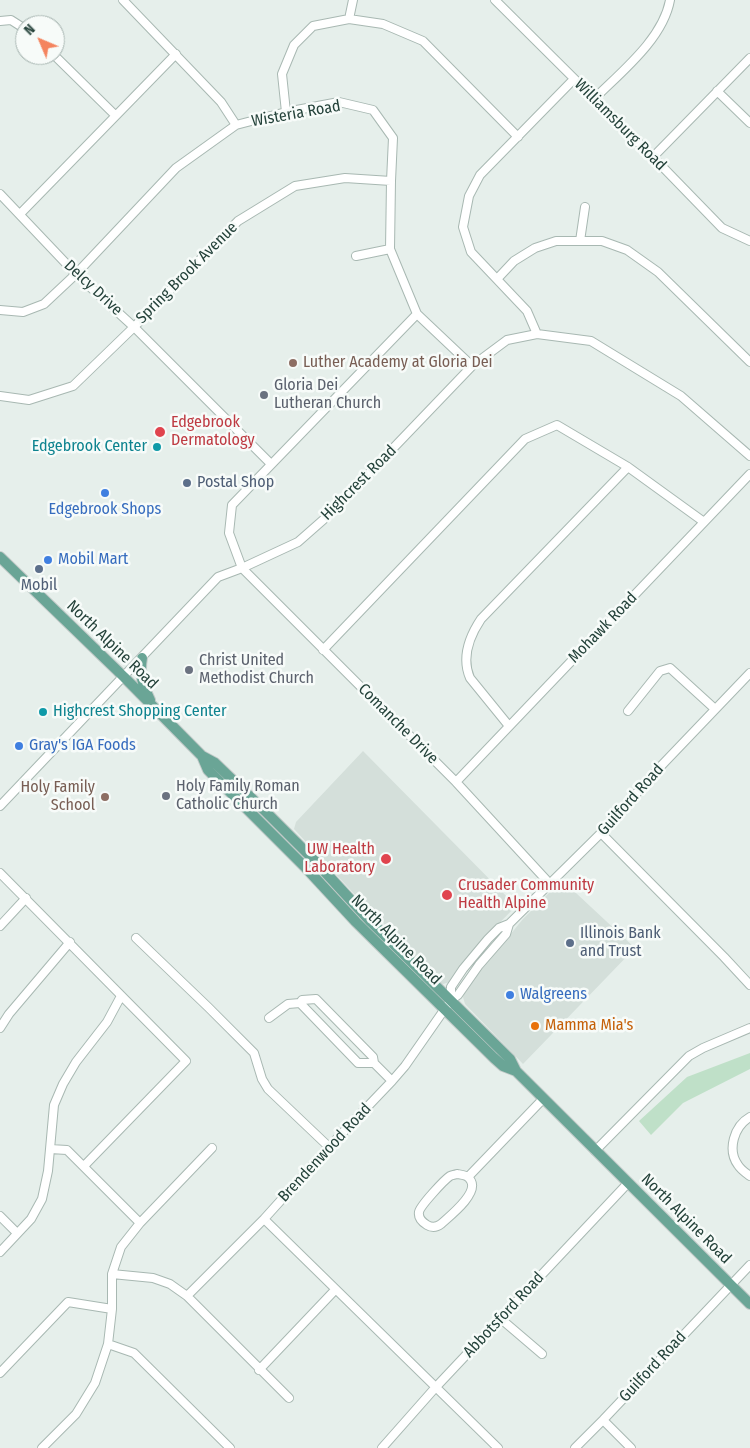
<!DOCTYPE html>
<html>
<head>
<meta charset="utf-8">
<style>
	body { margin:0 }
	#map { position:relative; width:750px; height:1448px; overflow:hidden; background:#e6efeb; font-family:"Fira Sans Condensed",sans-serif }
	canvas { display:block }
	.north { position:absolute; left:15px; top:15px; width:50px; height:50px; box-sizing:border-box; background:#f7fbf9; border:1px solid #a3b1ad; border-radius:50%; rotate:315deg; font-size:14px; font-weight:700; line-height:20px; text-align:center; color:#24423a }
	.north::after { content:''; display:block; margin:auto; width:18px; height:22px; background:#f4845f; clip-path:polygon(50% 0,100% 100%,50% 72%,0 100%) }
</style>
</head>
<body>
<div id="map">
<canvas width="750" height="1448"></canvas>
<div class="north">N</div>
</div>
<script>
const c = document.querySelector('canvas').getContext('2d');
c.lineJoin = 'round';
function fillPath(path, color) { c.fillStyle = color; c.fill(path, 'evenodd'); }
function trace(path, color, width, dash) { c.strokeStyle = color; c.lineWidth = width; c.lineCap = dash ? 'butt' : 'round'; c.setLineDash(dash || []); c.stroke(path); }
function label(font, color, halo, rows, align = 'center') {
  c.font = font + ' "Fira Sans Condensed",sans-serif'; c.lineWidth = 5; c.setLineDash([]); c.textBaseline = 'middle'; c.strokeStyle = halo; c.fillStyle = color; for (const [text, x, y, turn = 0] of rows) {
    c.save(); c.translate(x, y); c.rotate((+turn || 0) * Math.PI / 180); c.textAlign = isNaN(turn) ? turn : align; if (halo) c.strokeText(text, 0, 0); c.fillText(text, 0, 0); c.restore();
  }
}
const built = new Path2D(`
	M363,751L516,906L479,944L450,982L443,984L438,982L413,957L402,942L384,924L383,921L374,912L370,911L294,829L296,822Z
	M562,880L635,948L523,1064L465,1004L463,997L464,992L480,968L491,958L523,919Z`);
const green = new Path2D(`
	M750,1053V1069L683,1103L651,1135L639,1121L687,1077Z`);
const minor = new Path2D(`
	M123,0L221,102L236,125
	M495,0L653,157L722,228L750,241
	M349,19L353,0
	M0,21L11,20L25,29
	M54,55L115,115
	M717,91L750,123
	M594,99C621,72 663,39 670,0
	M286,112L282,74L294,45L313,26L349,19L383,24L423,41L518,137
	M653,157L750,58
	M0,194L76,274L134,327L271,464
	M20,214L176,54
	M580,241L585,207
	M356,256L390,249
	M498,278L514,261L535,248L556,241H602L627,250L658,272L750,362
	M0,310L23,312L44,304L76,274L176,168L236,125L286,112L339,102L373,110L393,138L391,181L390,249L417,314L472,366
	M417,314L232,505L229,533L242,568L456,782L550,884
	M537,334L527,311L471,252L463,227L469,196L480,175L574,79
	M0,396L29,400L73,386L134,327L238,221L295,186L345,178L391,181
	M323,650L525,439L557,425L628,467L704,522
	M628,711L660,671L670,668L715,709
	M509,726L470,678C461,657 469,637 481,619L628,467
	M456,782L750,474
	M0,806L218,577L242,568L298,542L331,513L472,366L507,340L537,334L591,341L681,396L750,456
	M601,833L724,957L750,985
	M0,873L186,1061L84,1166
	M0,926L26,898
	M136,938L208,1007L254,1053L262,1079L268,1089L329,1147
	M451,1000V987L463,969L488,939L499,928L509,924L601,833L661,766L750,673
	M269,1018L288,1004L300,1003
	M0,1028L9,1014L70,942
	M374,1063H358L300,1003L302,1000L316,999L373,1057L374,1063L392,1081
	M750,1117C734,1126 727,1150 738,1165C741,1170 746,1173 750,1176
	M50,1149L67,1150L140,1223
	M595,1151L689,1056L703,1048L750,1028
	M457,1174C463,1175 468,1175 471,1181C478,1194 451,1215 441,1224C437,1227 432,1228 427,1225C422,1222 418,1218 419,1212C420,1206 444,1180 450,1176C452,1175 454,1175 457,1174Z
	M468,1177L543,1099
	M0,1216L17,1233
	M264,1219L498,1448
	M0,1252L31,1219L42,1199L48,1171L54,1105L63,1084L76,1062L107,1022L121,996
	M112,1274L153,1278L170,1284L187,1296L289,1398
	M187,1296L264,1219L329,1147L392,1081L405,1066L451,1000L458,995L479,965L506,934L509,924
	M501,1319L542,1354
	M108,1344L134,1353L230,1448
	M259,1370L335,1290
	M0,1373L68,1302L112,1309
	M603,1420L631,1448
	M42,1448L76,1414L95,1383L108,1344L112,1309V1274L121,1247L140,1223L212,1148
	M382,1448L435,1388L628,1183
	M575,1448L603,1420L750,1265`);
const major = new Path2D(`
	M0,557L124,677L202,756L215,763L265,811L314,860L371,922L510,1059L516,1071L750,1304
	M142,658C139,675 143,685 150,700
	M202,756L208,770L306,868L356,922L494,1058L503,1066L516,1071`);
const markers = [
	[293,363,5,"#8d6e63"],
	[264,395,5,"#6b7280"],
	[160,432,6,"#e0444e"],
	[157,447,5,"#0f9aa8"],
	[187,483,5,"#5c6f8a"],
	[105,493,5,"#3f7fe0"],
	[48,560,5,"#3f7fe0"],
	[39,569,5,"#5c6f8a"],
	[189,670,5,"#6b7280"],
	[43,712,5,"#0f9aa8"],
	[19,746,5,"#3f7fe0"],
	[166,796,5,"#6b7280"],
	[105,797,5,"#8d6e63"],
	[386,859,6,"#e0444e"],
	[447,895,6,"#e0444e"],
	[570,943,5,"#5c6f8a"],
	[510,995,5,"#3f7fe0"],
	[535,1026,5,"#e8710a"]
];
const streetNames = [
	["Wisteria Road",296,114,-10],
	["Williamsburg Road",620,125,45],
	["Spring Brook Avenue",187,273,-45],
	["Delcy Drive",93,288,43],
	["Highcrest Road",359,483,-45],
	["Mohawk Road",603,628,-46],
	["North Alpine Road",112,645,44],
	["Comanche Drive",398,724,45],
	["Guilford Road",631,800,-48],
	["North Alpine Road",396,940,45],
	["Brendenwood Road",325,1153,-47],
	["North Alpine Road",686,1219,45],
	["Abbotsford Road",504,1315,-47],
	["Guilford Road",653,1367,-47]
];
const educationNames = [
	["Luther Academy at Gloria Dei",303,363],
	["Holy Family",95,788,"right"],
	["School",95,806,"right"]
];
const worshipNames = [
	["Gloria Dei",274,386],
	["Lutheran Church",274,404],
	["Christ United",199,661],
	["Methodist Church",199,679],
	["Holy Family Roman",176,787],
	["Catholic Church",176,805]
];
const healthNames = [
	["Edgebrook",171,423],
	["Dermatology",171,441],
	["UW Health",375,850,"right"],
	["Laboratory",375,868,"right"],
	["Crusader Community",458,886],
	["Health Alpine",458,904]
];
const cultureNames = [
	["Edgebrook Center",147,447],
	["Highcrest Shopping Center",53,712,"left"]
];
const serviceNames = [
	["Postal Shop",197,483],
	["Mobil",39,586,"center"],
	["Illinois Bank",580,934],
	["and Trust",580,952]
];
const shopNames = [
	["Edgebrook Shops",105,510,"center"],
	["Mobil Mart",58,560],
	["Gray's IGA Foods",29,746],
	["Walgreens",520,995]
];
const foodNames = [
	["Mamma Mia's",545,1026]
];
fillPath(built, '#d4dfda');
fillPath(green, '#bfe0c8');
trace(minor, '#a8b8b2', 10);
trace(major, '#c2cac8', 12);
trace(minor, '#fff', 8);
trace(major, '#6aa596', 10);
for (const [x, y, r, color] of markers) { const dot = new Path2D(); dot.arc(x, y, r, 0, 2 * Math.PI); c.fillStyle = color; c.fill(dot); trace(dot, '#f7fbf9', 2); }
label('16px', '#24423a', '#f7fbf9', streetNames);
label('16px', '#785e54', '#f7fbf9', educationNames, 'left');
label('16px', '#5b616d', '#f7fbf9', worshipNames, 'left');
label('16px', '#be3a42', '#f7fbf9', healthNames, 'left');
label('16px', '#0d838f', '#f7fbf9', cultureNames, 'right');
label('16px', '#4e5e75', '#f7fbf9', serviceNames, 'left');
label('16px', '#366cbe', '#f7fbf9', shopNames, 'left');
label('16px', '#c56008', '#f7fbf9', foodNames, 'left');
</script>
</body>
</html>
